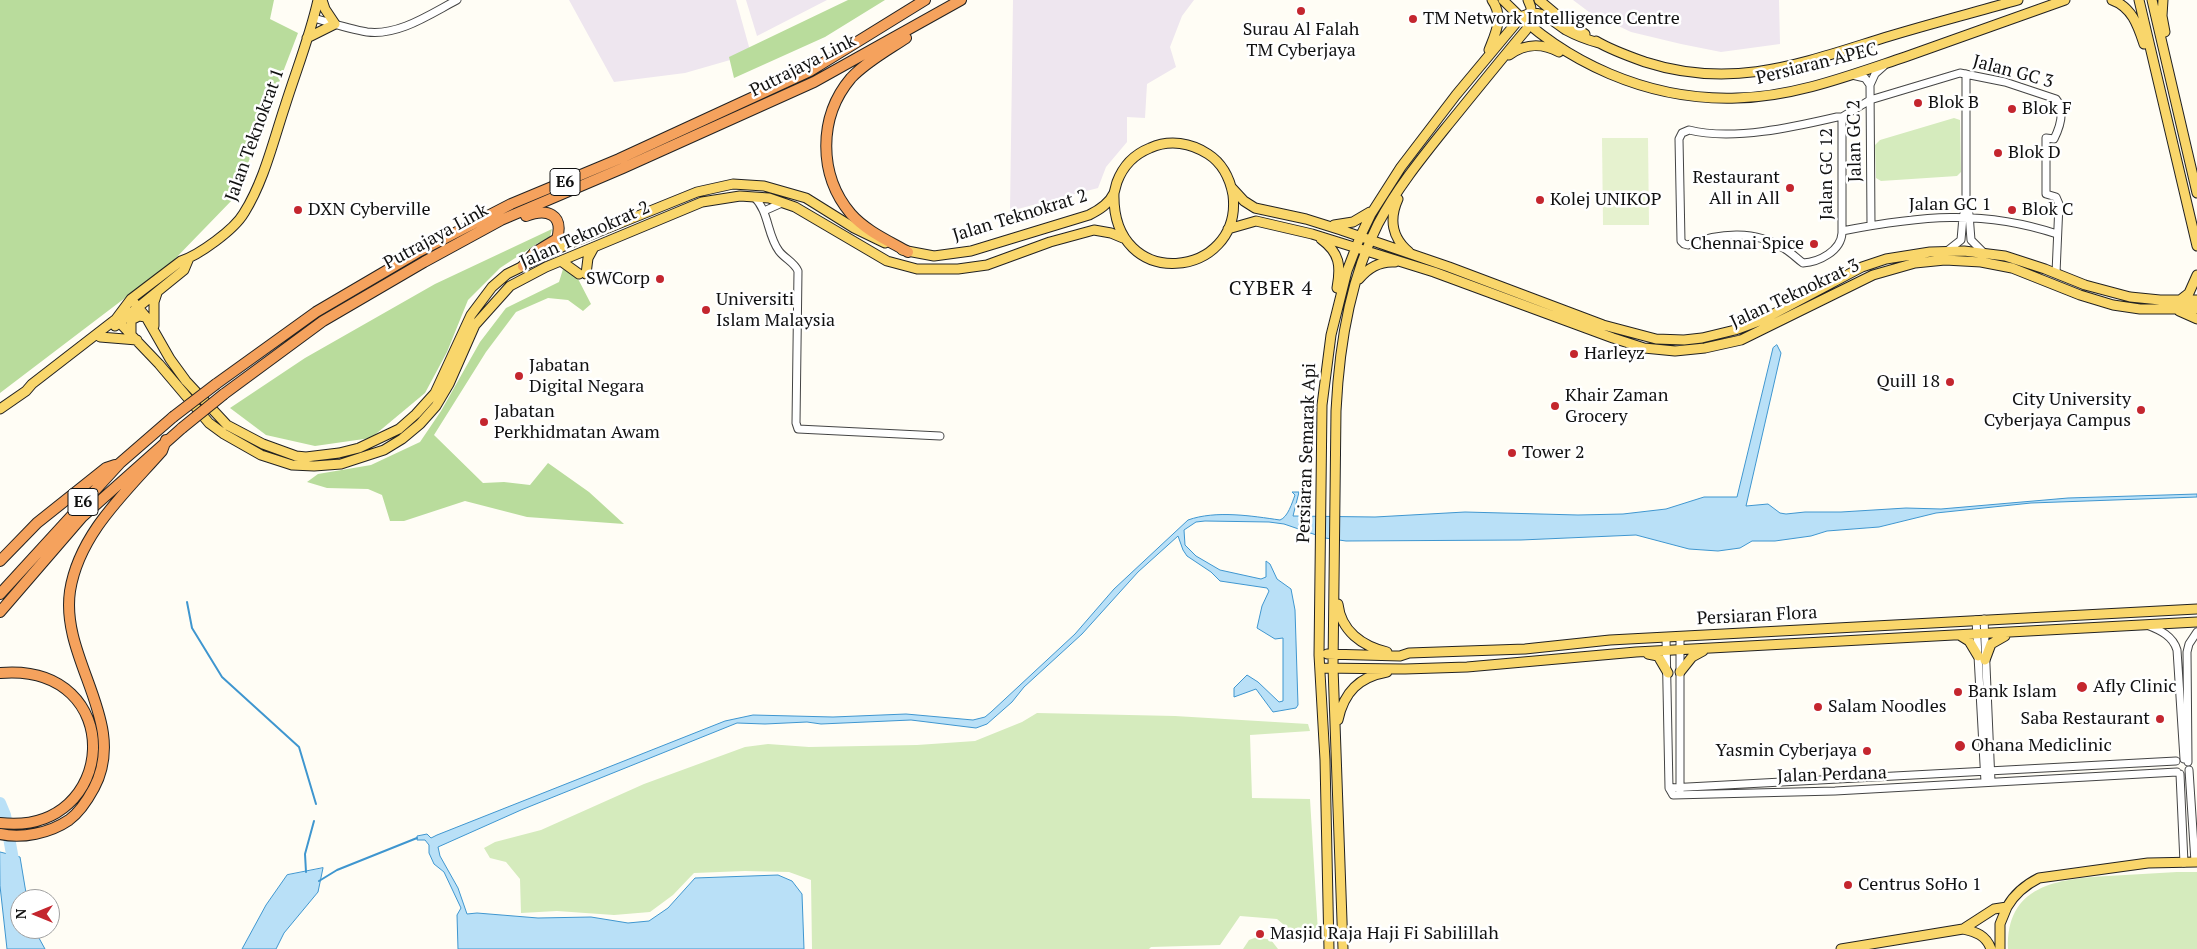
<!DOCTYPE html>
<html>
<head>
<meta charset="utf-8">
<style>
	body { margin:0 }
	#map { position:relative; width:2197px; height:949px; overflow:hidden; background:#fffdf5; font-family:"PT Serif",serif }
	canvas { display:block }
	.north { position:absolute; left:10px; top:889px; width:50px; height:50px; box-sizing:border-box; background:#fff; border:1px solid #a0a0a0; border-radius:50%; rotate:270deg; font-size:14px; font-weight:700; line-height:20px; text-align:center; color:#111 }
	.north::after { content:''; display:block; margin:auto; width:18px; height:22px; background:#c4262e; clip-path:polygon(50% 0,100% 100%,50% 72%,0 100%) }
</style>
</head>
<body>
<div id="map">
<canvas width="2197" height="949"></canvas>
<div class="north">N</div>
</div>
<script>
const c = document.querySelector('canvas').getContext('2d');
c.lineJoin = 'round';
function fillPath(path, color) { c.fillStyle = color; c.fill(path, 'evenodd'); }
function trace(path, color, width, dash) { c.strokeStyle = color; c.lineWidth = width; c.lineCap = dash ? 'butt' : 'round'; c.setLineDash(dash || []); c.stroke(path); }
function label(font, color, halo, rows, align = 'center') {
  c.font = font + ' "PT Serif",serif'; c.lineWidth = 5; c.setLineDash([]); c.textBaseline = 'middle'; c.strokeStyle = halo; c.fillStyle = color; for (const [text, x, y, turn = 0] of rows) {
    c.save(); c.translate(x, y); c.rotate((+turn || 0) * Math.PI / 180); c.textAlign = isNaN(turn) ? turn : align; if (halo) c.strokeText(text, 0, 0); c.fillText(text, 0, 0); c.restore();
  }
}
const industrial = new Path2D(`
	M569,0H736L751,54L685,73L614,82Z
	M746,0H827L757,36Z
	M1013,0H1194L1182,16L1170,47L1176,67L1147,84L1145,118L1127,117V142L1106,167L1098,188L1010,211Z
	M1573,0H1779L1780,44L1721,52L1681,44L1631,32L1589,12Z`);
const green = new Path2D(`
	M1954,118L1960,120L1961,172L1957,176L1881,181L1876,178L1875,145L1880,140Z
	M1037,713L1175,716L1308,724L1310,731L1250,735L1252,798L1310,799L1318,932L1290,930L1277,919L1240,916L1220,945L1151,947L1149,949H812L811,880L789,872L745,871L694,873L673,895L650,912L614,915L557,911L521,913L520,879L506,862L490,858L484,848L495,842L541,830L644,784L745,747L768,744L809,747L917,745L975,741L1022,722Z
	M2177,872H2197V949H2008C2006,885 2057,879 2108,876C2131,875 2154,873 2177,872Z
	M1257,937L1271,940L1278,949H1243L1249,940Z`);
const forest = new Path2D(`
	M0,0H274L270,19L298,33L235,197L171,263L0,393Z
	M848,0H885L825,37L734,78L729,57Z
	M552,229L549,240L538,243L500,268L468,300L447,352L425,393L371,438L315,446L266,435L230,408L305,358L435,284Z
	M563,269L576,275L591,304L583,311L568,300L548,298L516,312L486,352L434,435L483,483L504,482L530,485L548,463L589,492L624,524L527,517L465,501L404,521H390L382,495L368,489L327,488L307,482L318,474L371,465L420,442L441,411L480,342L506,308L559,282Z`);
const pitch = new Path2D(`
	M1602,138H1648L1649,225H1603Z`);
const water = new Path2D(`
	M1777,345L1781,353L1746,506L1768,504L1780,513L1786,514L1805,512H1841L1906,508L1941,509L2068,498L2197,494V497L2031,503L1936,513L1879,527L1827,531L1811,536L1775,541H1752L1740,548L1718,551L1689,549L1636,535L1521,540L1346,541L1325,538L1284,524L1269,522L1205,521L1196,522L1184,530L1185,545L1196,556L1220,570L1261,579L1266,577V561L1270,564L1277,579L1291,589L1295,610L1298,705L1296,708L1273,712L1256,689L1234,697V688L1247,675L1258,682L1279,702L1283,701V638L1275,639L1257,628L1262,606L1269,591L1267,588L1220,581L1211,572L1187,556L1183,550L1178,536L1138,572L1082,634L1024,687L1012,702L987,724L976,728L911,720L821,724L807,722L765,724L737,723L521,810L438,847L440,856L458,888L467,914L477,913L538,918L591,917L628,923L649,921L668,908L695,878L778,875L792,881L802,894L804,949H458L457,915L461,908L444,872L434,864L429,853V845L425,840H417V836L427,834L431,838L437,835L725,721L753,715L833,717L906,714L973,720L985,717L991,712L1075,634L1114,589L1188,520C1216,510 1252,516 1280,520C1288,517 1292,503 1295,495L1292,492H1299L1293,516L1375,517L1465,512L1578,515L1623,514L1666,509L1704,497H1737L1773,348Z
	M0,852L20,857L27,899H20V929H34L45,949H7L0,886Z
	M323,868L318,892L284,933L276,949H242L266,905L287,875Z`);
const stream = new Path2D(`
	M187,602L192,628L222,677L299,747L316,804
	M306,872L305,854L314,821
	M319,881L337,870L417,838`);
const river = new Path2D(`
	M0,803L5,815L20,899`);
const minor = new Path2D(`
	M314,18C331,23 349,29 367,32C399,36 430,14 457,0
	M1852,75L1865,78L1870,85
	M1837,117H1842V233C1841,251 1819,262 1803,263C1797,259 1792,253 1785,249C1756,230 1720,232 1688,245L1684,244L1681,241L1679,139L1682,133L1689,130C1733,141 1794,127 1837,117Z
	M1842,117L1870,100L1960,73L2005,82L2056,99C2066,111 2060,127 2054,139L2046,138V194L2056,197L2059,204L2056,273
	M754,197C769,211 767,235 779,251C785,259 794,262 798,271L796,423L798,429L940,436
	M764,211L782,203
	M1969,214L1971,240L1984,253
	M1871,225L1870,85L1875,74L1884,66
	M1842,231C1919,216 1982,209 2057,234
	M1947,251L1961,240L1963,217L1966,207V74
	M1984,619L1991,782
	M1976,620L1985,782
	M2147,625C2160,630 2173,636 2177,650L2184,759
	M1680,637V791
	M1666,638L1669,788L1673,795L1835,791L2177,772
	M2188,762L2187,652L2189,644L2197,632
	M2189,770L2195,862
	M2180,774L2184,863
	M1669,788L2176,761`);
const major = new Path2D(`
	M1503,0C1563,63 1649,101 1737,98C1794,97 1851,75 1905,57C1959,38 2012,19 2065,0
	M1539,0L1564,21L1585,34
	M2112,0C2132,7 2138,26 2144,44
	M2139,0L2197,246
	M2152,0L2197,193
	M2163,0L2162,16L2165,32
	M307,38L335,24L325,9L322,0
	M1596,41C1611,50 1628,56 1645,62C1735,91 1805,62 1890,36C1933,23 1976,12 2018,0
	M1489,50C1496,32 1504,17 1492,0
	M1509,55C1526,43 1542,43 1559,52
	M1232,188L1244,201L1255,208L1306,219L1341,230L1449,267L1603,325L1656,339L1684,340L1702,338L1735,330L1762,320L1862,267L1886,259L1930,252L1964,251L2005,256L2045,269L2085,285L2130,297L2160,300H2197
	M1398,199C1389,219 1392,238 1409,252
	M1334,225L1353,222L1370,212
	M1228,229L1256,221L1312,234L1434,272L1613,338L1644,348L1675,351L1705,348L1741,340L1873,275L1915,263L1945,260L1981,262L2012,268L2080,295L2113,305L2140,309H2197
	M1321,239C1340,253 1341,266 1337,288
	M902,250L934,256L971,251L1089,215C1099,210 1109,204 1114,193C1115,190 1116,185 1117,182C1123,166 1135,154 1150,148C1170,139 1191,143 1208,154C1222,163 1230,179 1233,195C1243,279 1111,294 1114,193
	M561,261L579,274
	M586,274L588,258L594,247
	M1359,279C1368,268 1380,261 1395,262
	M131,299L146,317L170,359L186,381L227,425L263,444L296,456L306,457L339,453L359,448L399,429L416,414L435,393L471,315L492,287L507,274L566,245L697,192L733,184L764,186L806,198L854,228L885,243
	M2180,300L2189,293L2197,275
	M2179,311L2197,319
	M116,319L159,364L209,423L224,434L261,455L292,465L314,466L341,464L384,450L402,439L420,424L436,406L449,384L475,325L510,286L546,267L702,202L740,196L769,198L795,207L887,261L917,269H958L987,265L1050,242L1094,230L1111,233L1123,238
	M115,326L184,270L189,258
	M154,326V302L157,293
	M131,333V320L139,316L146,317
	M100,337L137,340
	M0,409L26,391L32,384L116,319L131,299L181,261C199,255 234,230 244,213C264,181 273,142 285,106C296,71 310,36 318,0
	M1338,604C1341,631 1362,646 1387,652
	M1961,636L1969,641L1978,656
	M1327,654L1400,656L1409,653L1525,649L1610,640L2197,609
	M1648,654L1658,656L1668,673
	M1985,660L1991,644L2005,636
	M1320,668L1405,669L1467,667L1636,652L2197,622
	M1680,672L1692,657L1703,651
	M1338,720C1344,692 1359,677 1387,672
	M1963,929C1976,932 1986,935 1991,949
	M1329,949L1325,760L1319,655L1322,405L1331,335L1347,271L1360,237L1371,214L1401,167L1456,95L1521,17C1539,6 1552,21 1566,30C1577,36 1588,40 1599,43
	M1343,949L1333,667L1336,411C1339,348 1349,281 1378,224C1396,190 1420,160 1444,130C1471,97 1498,63 1526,30C1532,20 1534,11 1528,0
	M1841,949L1963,929L1994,909L2007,907C2015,893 2025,885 2039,878L2148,863L2197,862
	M2000,949V924L2007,907`);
const highway = new Path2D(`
	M906,38C888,50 866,62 851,78C818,117 818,175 851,214C866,231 889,241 908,252
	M523,266L534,253L557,239C564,214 547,208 526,216
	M216,384L316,312L420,251L511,204L619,159L810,71L925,0
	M224,394L323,321L424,262L501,220L623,168L814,82L961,0
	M0,561L37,523L106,468L115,465
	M0,594L120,463L173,417
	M0,612L82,517L182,428
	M0,673C129,662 119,837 0,823
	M0,834C22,839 50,833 69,820C80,812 87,801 94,788C129,722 60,660 70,591C79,534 125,493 162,451L166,440`);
const highwayBridge = new Path2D(`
	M173,417L216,384
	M182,428L224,394`);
const markers = [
	[1301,11,5,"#c4262e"],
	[1413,19,5,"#c4262e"],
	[1918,103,5,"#c4262e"],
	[2012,109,5,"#c4262e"],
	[1998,153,5,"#c4262e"],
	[1790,188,5,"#c4262e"],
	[1540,200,5,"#c4262e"],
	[298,210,5,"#c4262e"],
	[2012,210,5,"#c4262e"],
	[1814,244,5,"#c4262e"],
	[660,279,5,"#c4262e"],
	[706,310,5,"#c4262e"],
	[1574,354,5,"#c4262e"],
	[519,376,5,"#c4262e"],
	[1950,382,5,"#c4262e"],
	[1555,406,5,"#c4262e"],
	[2141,410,5,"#c4262e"],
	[484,422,5,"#c4262e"],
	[1512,453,5,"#c4262e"],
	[2082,687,6,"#c4262e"],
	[1958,692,5,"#c4262e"],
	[1818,707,5,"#c4262e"],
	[2160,719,5,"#c4262e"],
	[1960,746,6,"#c4262e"],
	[1867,751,5,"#c4262e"],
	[1848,885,5,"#c4262e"],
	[1260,934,5,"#c4262e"]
];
const shields = [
	[565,182,30],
	[83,502,30]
];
const shieldNames = [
	["E6",565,182],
	["E6",83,502]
];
const poiNames = [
	["TM Network Intelligence Centre",1423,19],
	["Surau Al Falah",1301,30,"center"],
	["TM Cyberjaya",1301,51,"center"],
	["Blok B",1928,103],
	["Blok F",2022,109],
	["Blok D",2008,153],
	["Restaurant",1780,178,"right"],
	["All in All",1780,199,"right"],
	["Kolej UNIKOP",1550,200],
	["DXN Cyberville",308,210],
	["Blok C",2022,210],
	["Chennai Spice",1804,244,"right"],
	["SWCorp",650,279,"right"],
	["Universiti",716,300],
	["Islam Malaysia",716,321],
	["Harleyz",1584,354],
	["Jabatan",529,366],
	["Digital Negara",529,387],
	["Quill 18",1940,382,"right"],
	["Khair Zaman",1565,396],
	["Grocery",1565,417],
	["City University",2131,400,"right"],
	["Cyberjaya Campus",2131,421,"right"],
	["Jabatan",494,412],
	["Perkhidmatan Awam",494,433],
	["Tower 2",1522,453],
	["Afly Clinic",2093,687],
	["Bank Islam",1968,692],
	["Salam Noodles",1828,707],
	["Saba Restaurant",2150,719,"right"],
	["Ohana Mediclinic",1971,746],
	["Yasmin Cyberjaya",1857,751,"right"],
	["Centrus SoHo 1",1858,885],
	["Masjid Raja Haji Fi Sabilillah",1270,934]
];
const streetNames = [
	["Persiaran APEC",1817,64,-14],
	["Putrajaya Link",803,66,-27],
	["Jalan GC 3",2013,72,15],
	["Jalan Teknokrat 1",255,135,-70],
	["Jalan GC 2",1855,141,-91],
	["Jalan GC 12",1827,174,-90],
	["Jalan GC 1",1950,205],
	["Jalan Teknokrat 2",1020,216,-17],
	["Jalan Teknokrat 2",585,235,-24],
	["Putrajaya Link",436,237,-29],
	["Jalan Teknokrat 3",1795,294,-25],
	["Persiaran Semarak Api",1307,453,-88],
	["Persiaran Flora",1757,616,-3],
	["Jalan Perdana",1832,775,-2]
];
const quarterNames = [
	["CYBER 4",1271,289]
];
fillPath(industrial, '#eee6ef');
fillPath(green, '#d5ebbd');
fillPath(forest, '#b9dc9c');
fillPath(pitch, '#e6f2cf');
fillPath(water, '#b9e0f7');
trace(water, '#3f96cf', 1);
trace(stream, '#3f96cf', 2);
trace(river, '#b9e0f7', 12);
trace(minor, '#444', 9);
trace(major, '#222', 11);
trace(highway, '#222', 12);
trace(minor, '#fff', 7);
trace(major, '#f9d66b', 9);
trace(highway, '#f5a25d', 10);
trace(highwayBridge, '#222', 12, []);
trace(highwayBridge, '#f5a25d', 10);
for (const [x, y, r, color] of markers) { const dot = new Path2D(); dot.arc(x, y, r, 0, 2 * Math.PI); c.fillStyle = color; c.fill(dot); trace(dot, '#fff', 2); }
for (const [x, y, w] of shields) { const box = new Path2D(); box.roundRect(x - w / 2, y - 13.5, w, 27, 4); c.fillStyle = '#fff'; c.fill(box); trace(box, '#111', 1); }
label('bold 16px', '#111', null, shieldNames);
label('18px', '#111', '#fff', poiNames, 'left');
label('18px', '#111', '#fff', streetNames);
c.letterSpacing = '1px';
label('20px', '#111', '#fff', quarterNames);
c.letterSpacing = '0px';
</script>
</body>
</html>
